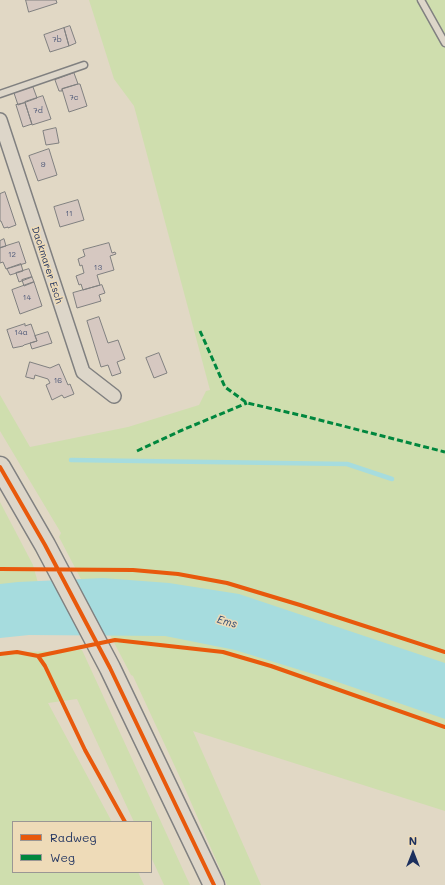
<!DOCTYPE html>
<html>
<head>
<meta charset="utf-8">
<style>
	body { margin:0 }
	#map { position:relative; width:445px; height:885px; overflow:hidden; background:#e1d8c5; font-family:Mali,sans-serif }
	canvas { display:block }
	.legend { position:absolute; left:12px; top:821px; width:140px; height:52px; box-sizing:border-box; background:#eedbb8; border:1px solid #9a9694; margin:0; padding:5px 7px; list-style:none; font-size:12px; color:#1b2f5e }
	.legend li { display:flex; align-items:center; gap:8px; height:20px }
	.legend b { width:20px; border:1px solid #9a9694 }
	.north { position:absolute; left:393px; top:833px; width:40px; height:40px; -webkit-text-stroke:3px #eedbb8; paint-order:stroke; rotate:0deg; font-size:11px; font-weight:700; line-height:16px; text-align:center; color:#1b2f5e }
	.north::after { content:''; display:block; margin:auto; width:14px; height:18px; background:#1b2f5e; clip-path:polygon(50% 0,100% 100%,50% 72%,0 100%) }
</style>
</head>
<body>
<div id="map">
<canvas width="445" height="885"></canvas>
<ul class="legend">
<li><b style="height:5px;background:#e8590c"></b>Radweg</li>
<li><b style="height:5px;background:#00873e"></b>Weg</li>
</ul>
<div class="north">N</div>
</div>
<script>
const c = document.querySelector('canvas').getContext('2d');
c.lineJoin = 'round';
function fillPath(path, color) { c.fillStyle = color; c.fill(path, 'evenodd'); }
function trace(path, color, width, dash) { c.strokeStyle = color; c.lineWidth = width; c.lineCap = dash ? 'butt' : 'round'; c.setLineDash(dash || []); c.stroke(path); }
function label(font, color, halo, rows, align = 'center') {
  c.font = font + ' Mali,sans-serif'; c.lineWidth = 3; c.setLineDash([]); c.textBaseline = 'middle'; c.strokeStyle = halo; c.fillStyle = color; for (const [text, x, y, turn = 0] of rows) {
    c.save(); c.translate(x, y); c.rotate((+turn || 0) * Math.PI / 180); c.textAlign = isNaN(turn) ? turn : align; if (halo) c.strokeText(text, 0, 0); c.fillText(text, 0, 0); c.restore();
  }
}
const green = new Path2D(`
	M89,0H445V811L193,731L261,885H227L183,784L133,676L131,675L59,537L61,533L0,431V395L30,447L128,427L199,405L206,391L210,390L134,106L114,79Z
	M0,502L33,565L38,583L0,587Z
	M82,650L190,885H164L151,857V822H134L77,699L48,703L112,822H13V872H138L144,885H0V656L24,652Z`);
const water = new Path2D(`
	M103,578L169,583L239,594L445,663V719L326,678L235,650L165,636L29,635L0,638V584L18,582Z`);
const stream = new Path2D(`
	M71,460L347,464L392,479`);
const building = new Path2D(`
	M26,0H56L57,3L29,12Z
	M70,26L76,43L69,46L64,28Z
	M64,28L69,46L50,52L44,35Z
	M74,73L78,84L62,89V91H59L55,80Z
	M78,84H80L87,106L69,112L62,89Z
	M33,87L37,98L18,105L14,93Z
	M43,96L51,119L32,125L25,102Z
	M25,103L32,124L23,127L16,105Z
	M56,128L59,143L46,145L43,131Z
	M49,149L57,175L38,181L29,156Z
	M5,192L16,225L8,228V227L4,228L1,221H0V194Z
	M78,200L84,220L60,227L54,207Z
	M4,239L6,246L0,248V241Z
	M19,242L26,263L6,269L3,262L0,263V248Z
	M109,243L112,253L115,252L116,254L110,256L114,270L97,275L100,285L83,290L81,284L79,285L76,276L84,273L82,265L80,266L78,259L85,256L83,250Z
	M21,264L23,271L10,275L7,269Z
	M29,269L32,277L19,282L16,273Z
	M32,277L34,282L24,286L22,280Z
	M34,282L42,306L20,314L12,290Z
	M102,285L105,293L99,295L101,301L77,308L73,293Z
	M99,317L108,343L118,340L125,359L117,362L121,373L112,376L108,365L101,367L87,321Z
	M25,324V326L31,324L37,341L24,345L23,346L13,348L7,330Z
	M48,332L52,343L32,349L30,343L37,341L35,336Z
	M159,353L167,373L154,378L146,358Z
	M30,362L50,368L59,364L68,385L70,384L74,394L64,398L62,395L52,400L46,385L50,383L48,379L35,375L34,379L26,377Z`);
const lane = new Path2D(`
	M421,0L445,43
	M0,94L84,65`);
const street = new Path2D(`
	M0,120L83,372L114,396`);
const primary = new Path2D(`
	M0,467L45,545L110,668L214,885`);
const quiet = new Path2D(`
	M200,331L225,387L247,403L304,416L445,452
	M137,451L180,431L247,403`);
const cycleway = new Path2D(`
	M0,467L45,545L110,668L214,885
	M0,569L133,570L178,574L227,583L300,605L445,652
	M0,654L17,652L38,656L115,640L223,652L271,666L445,727
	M38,656L45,666L85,750L125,822`);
const numberNames = [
	["7b",57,40],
	["7c",74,98],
	["7d",38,111],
	["9",43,165],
	["11",69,214],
	["12",12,255],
	["13",98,268],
	["14",27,298],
	["14a",21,333],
	["16",58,381]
];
const streetNames = [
	["Dackmarer Esch",47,265,72]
];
const waterNames = [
	["Ems",227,622,16]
];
fillPath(green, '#cfdeae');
fillPath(water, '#a6dcde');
trace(stream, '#a6dcde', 4.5);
fillPath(building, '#d6c8c1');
trace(building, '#808080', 1);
trace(lane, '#808080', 9);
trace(street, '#808080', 16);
trace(primary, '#808080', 23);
trace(lane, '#ddd6c9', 6);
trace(street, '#ddd6c9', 13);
trace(primary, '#ddd6c9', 20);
trace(quiet, '#00873e', 3, [6, 3]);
trace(cycleway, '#e8590c', 4);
label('8px', '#4d5878', null, numberNames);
label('10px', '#1b2f5e', '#eedbb8', streetNames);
label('italic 11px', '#2c4973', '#eedbb8', waterNames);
</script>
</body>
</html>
